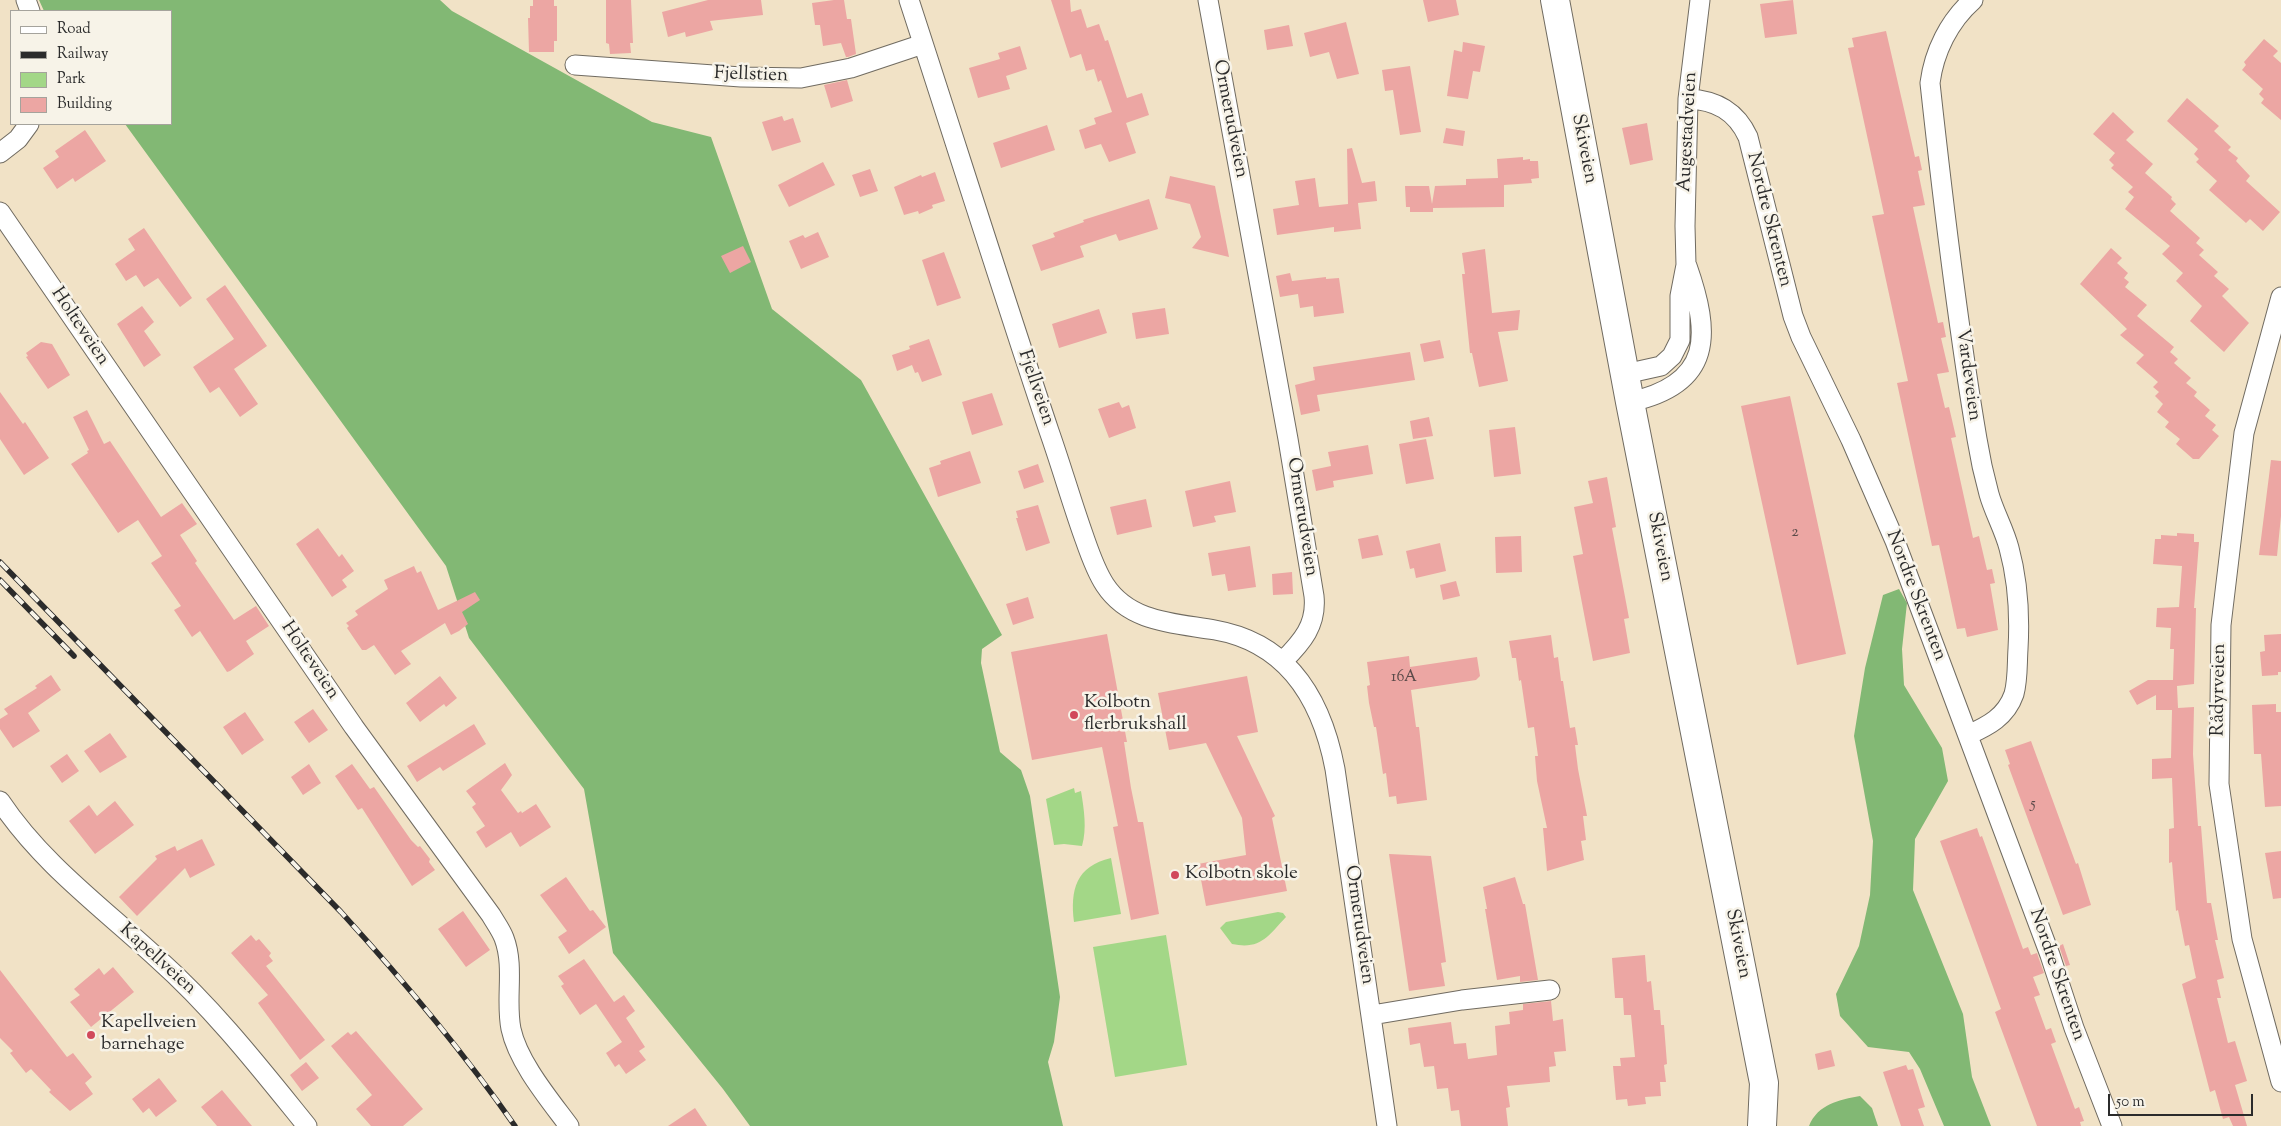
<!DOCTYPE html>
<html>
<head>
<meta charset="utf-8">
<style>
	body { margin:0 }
	#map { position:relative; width:2281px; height:1126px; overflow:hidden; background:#f1e2c6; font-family:"Sorts Mill Goudy",serif }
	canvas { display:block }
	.legend { position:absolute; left:10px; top:10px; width:162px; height:115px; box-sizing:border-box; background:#f7f3e8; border:1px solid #a5a39c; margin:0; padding:6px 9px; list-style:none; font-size:15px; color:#2b2b2b }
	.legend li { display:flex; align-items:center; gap:10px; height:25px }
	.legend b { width:25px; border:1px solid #a5a39c }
	.scale { position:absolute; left:2108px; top:1094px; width:145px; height:22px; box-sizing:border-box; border:2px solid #2b2b2b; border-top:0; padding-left:6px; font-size:15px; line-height:18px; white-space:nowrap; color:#2b2b2b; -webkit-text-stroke:4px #f7f3e8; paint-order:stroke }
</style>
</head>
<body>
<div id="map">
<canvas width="2281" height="1126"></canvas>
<ul class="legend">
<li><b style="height:6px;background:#fff"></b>Road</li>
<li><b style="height:6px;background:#2b2b2b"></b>Railway</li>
<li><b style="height:14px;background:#a3d787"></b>Park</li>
<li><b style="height:14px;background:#eca6a3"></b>Building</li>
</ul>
<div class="scale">50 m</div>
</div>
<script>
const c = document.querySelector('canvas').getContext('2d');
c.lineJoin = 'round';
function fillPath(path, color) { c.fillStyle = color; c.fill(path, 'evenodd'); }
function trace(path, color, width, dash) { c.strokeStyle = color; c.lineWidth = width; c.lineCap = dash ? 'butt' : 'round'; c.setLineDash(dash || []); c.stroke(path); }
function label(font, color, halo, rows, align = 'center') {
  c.font = font + ' "Sorts Mill Goudy",serif'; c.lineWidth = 5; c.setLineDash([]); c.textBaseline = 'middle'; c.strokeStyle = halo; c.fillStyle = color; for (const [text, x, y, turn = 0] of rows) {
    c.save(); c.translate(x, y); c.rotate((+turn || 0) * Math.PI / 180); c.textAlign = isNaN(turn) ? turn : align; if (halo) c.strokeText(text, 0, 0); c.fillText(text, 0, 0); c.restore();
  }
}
const green = new Path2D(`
	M1074,788L1075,793L1081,791C1084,810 1087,828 1082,846L1064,844L1054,845L1046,799Z
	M1111,858L1121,914L1074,922C1070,890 1076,866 1111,858Z
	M1278,912L1283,913L1286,917C1268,936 1261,950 1232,944L1220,928L1226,922Z
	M1166,935L1187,1065L1115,1077L1093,947Z`);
const forest = new Path2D(`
	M39,0H440L452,11L652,122L711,137L772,309L861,380L1002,635L982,649L981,663L1000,752L1021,770L1030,796L1060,997L1054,1042L1048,1062L1063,1126H750L723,1089L613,953L584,789L469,638L446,566L125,124H171V11H44Z
	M1899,589L1907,603L1902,649L1904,685L1942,748L1948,781L1915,839L1913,890L1963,1014L1972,1077L1991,1126H1944L1920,1069L1909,1052L1868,1047L1840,1016L1836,994L1859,946L1870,895L1873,841L1854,736L1865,668L1883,595Z
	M1860,1096L1872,1108L1878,1126H1809C1818,1104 1839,1100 1860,1096Z`);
const building = new Path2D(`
	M533,0H554V6H557V41H554V52H529L528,18H530V6H533Z
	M606,0H631L633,43H630L631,53L610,54L609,44L606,43Z
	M708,0H761L763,15L710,21L713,30L686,37L685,32L668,37L662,12Z
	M834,0H844L847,19H851L856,54L848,57H846L841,43L823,46L820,25H815L812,3Z
	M1051,0H1070L1071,12L1081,9L1087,28L1099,24L1105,41L1108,40L1127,98L1142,93L1149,115L1126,123L1136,153L1109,162L1101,144L1085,149L1079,130L1096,124L1094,118L1112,112L1101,80L1098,82L1094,69L1086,71L1081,54L1070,58Z
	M1423,0H1456L1459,15L1428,22Z
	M1793,0L1797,34L1765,38L1760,4Z
	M1346,22L1359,74L1337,79L1329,52L1310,57L1304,33Z
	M1289,25L1293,46L1267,50L1264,30Z
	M1886,31L1915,157L1919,156L1922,170L1918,171L1925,205L1913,207L1938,323L1943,322L1946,337L1941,338L1949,372L1937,374L1945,408L1949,407L1956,437L1951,438L1973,538L1979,536L1987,570L1992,569L1995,583L1990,584L1998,630L1967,637L1965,628L1957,629L1939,545L1932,546L1897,383L1908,381L1872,216L1884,214L1848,48L1854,47L1852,38Z
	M2264,39L2278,51L2273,56L2281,63V120L2261,103L2264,99L2259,94L2263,89L2242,70L2246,65L2244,62Z
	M1463,42L1485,46L1480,72L1473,71L1468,99L1447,96L1454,50L1462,52Z
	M1020,46L1027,69L1006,76L1010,89L978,98L969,68L1000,59L998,53Z
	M1410,66L1421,132L1400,135L1393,90L1385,91L1382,70Z
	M847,80L853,101L831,108L824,85Z
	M2187,98L2219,126L2214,131L2231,147L2228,150L2238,158L2236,161L2250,176L2246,181L2280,212L2263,231L2250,219L2246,223L2209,190L2217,181L2196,162L2199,159L2194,154L2198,149L2167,121Z
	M2113,112L2134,132L2126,140L2153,164L2145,173L2172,197L2171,199L2176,204L2170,211L2200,238L2196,243L2204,250L2199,255L2218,272L2214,276L2229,289L2222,296L2249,323L2224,352L2190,321L2202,306L2176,281L2183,273L2162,254L2170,246L2125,209L2134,197L2128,192L2133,187L2111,168L2114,165L2109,160L2115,153L2093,134Z
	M782,116L784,121L793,118L801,142L772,151L762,122Z
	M1647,123L1653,160L1630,165L1622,128Z
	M1047,125L1055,150L1001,168L993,143Z
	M1446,128L1465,131L1463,146L1443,143Z
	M85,130L106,161L78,180L75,182L73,178L57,189L43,168L59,157L55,151Z
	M1352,148L1362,183L1375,181L1377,201L1358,203L1361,229L1334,232V227L1277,235L1273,209L1299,205L1295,181L1315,178L1319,207L1358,203L1348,204L1347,149Z
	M1523,157V160L1530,159V161H1538L1539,178L1531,179L1532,183L1504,185V207L1433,208V212H1410V207H1406L1405,186H1429L1432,204L1435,186L1466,185V179L1498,178L1497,159Z
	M823,162L835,185L789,207L778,185Z
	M870,169L878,191L860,197L852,175Z
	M935,172L945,201L932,205L933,208L919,214L918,211L904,215L894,187L921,175L922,177Z
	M1170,176L1215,186L1229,257L1192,248L1201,237L1190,204L1165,198Z
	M1149,199L1158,229L1119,241L1116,234L1080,246L1084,257L1041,271L1032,245L1055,237L1053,233L1084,222L1083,220Z
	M144,228L192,298L180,307L158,278L144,287L136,275L126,281L115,264L135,250L128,239Z
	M818,232L829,257L801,269L789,241L803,235L805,238Z
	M743,246L751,262L730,273L721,256Z
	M2111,248L2122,258L2117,263L2128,273L2124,278L2129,282L2125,287L2147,305L2137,316L2174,347L2170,352L2178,359L2174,363L2191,378L2186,383L2197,392L2194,396L2210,410L2205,416L2216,425L2212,430L2219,436L2199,459H2193L2176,444L2180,439L2165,427L2169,422L2157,412L2163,404L2155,396L2159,392L2153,387L2158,382L2136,363L2144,355L2120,335L2127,329L2080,284Z
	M1485,249L1492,313L1520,310L1518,330L1498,332L1508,381L1479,387L1472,353H1470L1462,274H1465L1462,253Z
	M944,252L961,298L937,306L922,260Z
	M1290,273L1292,281L1326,277V279L1339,278L1344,313L1314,317L1313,306L1300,308L1298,294L1280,297L1276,276Z
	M225,285L267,346L234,369L258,404L240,417L219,387L210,393L193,367L234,339L206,299Z
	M142,306L154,322L144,331L161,355L144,367L117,324Z
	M1165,308L1169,334L1136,339L1132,313Z
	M1099,309L1107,333L1059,348L1052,324Z
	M929,339L942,375L922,382L918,372L915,373L912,365L897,371L892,355L910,349L909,346Z
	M1440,340L1444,358L1424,362L1420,344Z
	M41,342L52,344L70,375L48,389L26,357L28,356L26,353Z
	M1410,352L1415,380L1317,395L1320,411L1301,415L1295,385L1315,380L1313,367Z
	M0,392L23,424L25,422L49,458L24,475L0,439Z
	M992,393L1003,425L972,435L962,402Z
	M1790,396L1846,654L1797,665L1741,406Z
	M1119,402L1122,408L1129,405L1136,428L1109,438L1098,409Z
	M87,410L104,444L110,441L161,517L182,503L197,524L180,535L197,561L195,563L234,620L256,606L269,626L246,641L254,654L230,671L227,672L200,631L192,637L174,610L181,606L151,563L162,556L138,520L118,533L71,464L88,453L87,451L89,450L73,417Z
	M1429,417L1433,436L1413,439L1410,421Z
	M1515,427L1521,474L1494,477L1489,430Z
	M1426,439L1434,479L1406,484L1399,444Z
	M1368,445L1373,474L1333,481L1334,487L1316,491L1312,470L1331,466L1328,452Z
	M970,451L981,483L938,497L929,468L941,464L940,461Z
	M2271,460L2281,461V516L2277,556L2259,555Z
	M1038,464L1044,482L1024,489L1018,471Z
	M1607,477L1616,527L1612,528L1629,618L1624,619L1630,653L1593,661L1573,556L1583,554L1574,507L1593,503L1588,481Z
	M1230,481L1236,512L1214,516L1216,522L1193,527L1185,491Z
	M1146,499L1152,527L1117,535L1110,507Z
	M1038,505L1050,543L1026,551L1016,518H1018L1016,511Z
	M318,528L339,557L342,554L354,571L342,580L347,587L332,597L296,544Z
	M2177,533L2194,534V542H2199L2194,608H2196L2194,684L2177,686L2178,708L2194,707L2193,754L2198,826H2201L2207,903H2211L2218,940H2215L2224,978L2217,980L2221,998H2217L2228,1043L2235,1041L2247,1081L2235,1085L2247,1126H2233L2229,1117L2223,1119L2215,1090L2210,1092L2182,984L2196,978L2189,945L2185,946L2178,910L2176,911L2172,862L2169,863V829L2174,828L2172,778L2152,779V759L2171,758L2172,710H2156V695L2137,705L2129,691L2148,680H2173L2174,649H2170L2171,628L2156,627L2157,608L2179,607L2182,566L2153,564L2155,539H2161V535L2177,536Z
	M1378,535L1383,555L1362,559L1358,539Z
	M1521,536L1522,572L1496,573L1495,537Z
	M1440,543L1446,571L1416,578L1414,568L1410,569L1406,551Z
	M1250,546L1256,587L1228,591L1225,574L1212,576L1208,553Z
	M414,566L417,573L421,571L438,610L475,592L480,600L462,612L468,624L459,631L451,635L445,623L401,651L411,664L395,675L374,645L366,650H362L347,628L349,626L346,623L358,615L355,611L388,589L384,580Z
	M1292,572L1293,594L1273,595L1272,574Z
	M1456,581L1460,596L1443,600L1440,585Z
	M1028,597L1034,618L1013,625L1006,604Z
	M1107,634L1127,742H1124L1131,788L1138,822H1143L1159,914L1131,920L1113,827L1118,826L1102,747L1032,760L1011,652Z
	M2281,634V672H2278V675L2262,676L2260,652L2265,651L2264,635Z
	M1551,635L1554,658L1558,657L1561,681H1563L1570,728L1575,727L1578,745H1575L1578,769L1587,816H1583L1586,840L1581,841L1584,860L1547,871L1543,828H1547L1537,781L1535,756H1538L1534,727L1528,728L1521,680L1519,681L1516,658H1512L1509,641Z
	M1409,656L1410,667L1477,657L1480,676L1476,680L1411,690L1416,727H1419L1427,800L1397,804L1396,796L1389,797L1386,773L1383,774L1376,727H1374L1369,703L1367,686L1370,685L1367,662Z
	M51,675L61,690L28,713L40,731L13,748L0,729V719L8,714L4,709L37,688L35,686Z
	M440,676L457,698L446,707L444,704L420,722L406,703Z
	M1247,676L1258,732L1237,736L1275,816L1272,818L1287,891L1206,906L1198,864L1246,855L1242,818L1206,743L1169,750L1158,693Z
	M2276,704V712H2281V806L2265,807L2261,754H2254L2252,705Z
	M313,709L328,730L309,743L294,722Z
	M245,712L264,740L242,755L223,727Z
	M474,724L486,744L443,771L440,767L417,782L407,766Z
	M110,733L127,757L100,773L84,751Z
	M2031,741L2076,864L2078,863L2091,905L2063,915L2008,765L2010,764L2005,750Z
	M67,754L79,771L62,783L50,766Z
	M505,763L512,775L501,790L518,813L521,811L522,813L536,804L551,827L520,847L511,832L486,848L476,832L485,826L472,807L476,804L466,791Z
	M309,764L321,783L303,795L291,777Z
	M352,764L370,789L374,787L411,840L418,847L420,846L430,859L429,862L435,870L412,886L362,808L358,810L335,776Z
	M115,801L134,825L95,854L69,821L89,805L97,816Z
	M1977,828L1980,837L1982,836L2023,949L2028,947L2031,955L2037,953L2039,959L2044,973L2033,977L2040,995L2034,997L2046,1030L2051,1028L2056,1042L2051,1044L2075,1109L2079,1107L2084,1121L2080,1122L2081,1126H2037L1995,1012L2001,1009L1940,841Z
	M202,839L215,865L190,878L185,868L137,916L119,897L157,859L155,856L175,846L177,851Z
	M2281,851V898L2273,899L2265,853Z
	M1389,854L1431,856L1446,962L1441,963L1445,986L1409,991Z
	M566,877L590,911L593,910L606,927L569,954L558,937L567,931L540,895Z
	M1515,877L1523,904H1525L1538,980L1520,982V976L1497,980L1485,909H1487L1483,887Z
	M463,911L490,950L466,967L438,929Z
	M251,935L256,941L259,939L271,953L269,956L273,961L266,966L325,1040L300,1060L258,1003L268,995L231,953Z
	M2063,944L2070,965L2066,966L2059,946Z
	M1645,955L1647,982L1651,981L1654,1010H1660L1661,1025H1664L1667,1064L1664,1065L1666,1082H1660L1661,1096L1645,1097L1646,1104L1628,1106L1627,1099L1616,1100L1613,1066H1621L1620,1058L1635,1057L1631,1015H1624L1623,998H1615L1612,958Z
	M584,959L614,1002L624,995L635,1011L626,1018L645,1047L639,1051L646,1060L626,1074L619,1064L615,1067L606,1053L622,1042L596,1004L580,1015L561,986L564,984L558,976Z
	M113,967L134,992L91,1027L70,1002L80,995L74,989L99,968L104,975Z
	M0,970L67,1057L73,1053L92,1077L85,1083L93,1094L70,1111L49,1092L51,1090L31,1069L26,1073L10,1053L13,1051L0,1038Z
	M1551,1001L1553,1021L1563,1019L1566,1051L1554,1052L1556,1066L1549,1067L1550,1082L1507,1086L1510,1107L1506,1108L1508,1126H1461L1459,1110L1451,1111L1448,1088L1437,1089L1434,1066L1424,1067L1420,1043L1410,1045L1408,1028L1451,1022L1454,1044L1466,1043L1468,1059L1497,1055L1495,1026L1510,1024L1509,1012L1523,1010V1004Z
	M356,1031L423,1109L403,1126H371L356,1109L372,1095L331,1046L348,1032L351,1035Z
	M1831,1050L1835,1066L1818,1070L1815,1054Z
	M306,1062L319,1078L302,1091L290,1075Z
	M1906,1065L1908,1070L1913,1069L1925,1107L1918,1109L1924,1126H1901L1883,1072Z
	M159,1078L177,1101L156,1117L149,1108L143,1113L132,1099Z
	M222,1090L252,1126H217L201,1107Z
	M695,1108L707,1126H668Z`);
const street = new Path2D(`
	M26,0L30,11
	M909,0C956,144 1001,288 1049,431C1061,465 1071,500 1083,534C1089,551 1095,570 1105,585C1130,623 1175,623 1215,630C1289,643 1322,701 1335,769L1387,1126
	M1208,0L1288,439L1314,596C1317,625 1302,642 1283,661
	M575,65L741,77L801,78L851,68L923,44
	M1688,99C1716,100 1736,111 1748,137L1793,316L1801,337L1851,440L1895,541L2050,955L2074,1028L2112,1126
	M0,153L18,139L29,124
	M0,212L354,727L491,915C495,922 501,930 504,938C515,967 505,999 511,1029C518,1062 549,1099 569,1126
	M2281,297L2244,433L2221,625L2219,784L2242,939L2281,1082
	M1625,374L1661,366L1672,356L1680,340V296L1686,265L1685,226L1688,99L1700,0
	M1630,402C1713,384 1711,334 1687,266
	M1968,735C1988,726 2006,717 2014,694C2018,680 2017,663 2018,649C2020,614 2018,581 2009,548C2004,529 1994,512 1989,494C1984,476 1980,458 1977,439C1957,321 1943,202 1930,83C1934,52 1949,21 1973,0
	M0,801C42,864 103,908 158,959C214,1009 260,1068 307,1126
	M1372,1015L1462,1000L1550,990`);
const secondary = new Path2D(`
	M1555,0L1630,402L1764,1083L1762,1126`);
const rail = new Path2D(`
	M0,562L341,912C403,980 462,1050 515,1126
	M0,580L74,656`);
const markers = [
	[1074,715,5,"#d1495b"],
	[1175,875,5,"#d1495b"],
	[91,1035,5,"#d1495b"]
];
const numberNames = [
	["2",1795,533],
	["16A",1404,678],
	["5",2033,805]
];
const streetNames = [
	["Fjellstien",751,76,2],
	["Ormerudveien",1229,119,79],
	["Augestadveien",1689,132,-87],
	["Skiveien",1583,149,79],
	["Nordre Skrenten",1768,220,76],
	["Holteveien",79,327,56],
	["Vardeveien",1967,375,82],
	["Fjellveien",1035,388,71],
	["Ormerudveien",1301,517,81],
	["Skiveien",1659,547,79],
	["Nordre Skrenten",1915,596,69],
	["Holteveien",309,661,56],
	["Rådyrveien",2220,690,-89],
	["Ormerudveien",1358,925,82],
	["Skiveien",1737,944,79],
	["Kapellveien",157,960,42],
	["Nordre Skrenten",2056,975,71]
];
const poiNames = [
	["Kolbotn",1084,704],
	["flerbrukshall",1084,726],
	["Kolbotn skole",1185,875],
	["Kapellveien",101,1024],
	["barnehage",101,1046]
];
fillPath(green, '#a3d787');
fillPath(forest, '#82b874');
fillPath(building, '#eca6a3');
trace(street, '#706b61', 21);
trace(secondary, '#706b61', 30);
trace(street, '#fff', 19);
trace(secondary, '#fff', 28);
trace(rail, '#2b2b2b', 5.5);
trace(rail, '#f7f3e8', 4, [11]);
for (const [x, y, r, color] of markers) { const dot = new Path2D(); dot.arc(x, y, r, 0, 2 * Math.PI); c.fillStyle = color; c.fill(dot); trace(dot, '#f7f3e8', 2); }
label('16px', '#5b4a49', null, numberNames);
label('19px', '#2b2b2b', '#f7f3e8', streetNames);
label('19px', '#2b2b2b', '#f7f3e8', poiNames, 'left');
</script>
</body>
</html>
